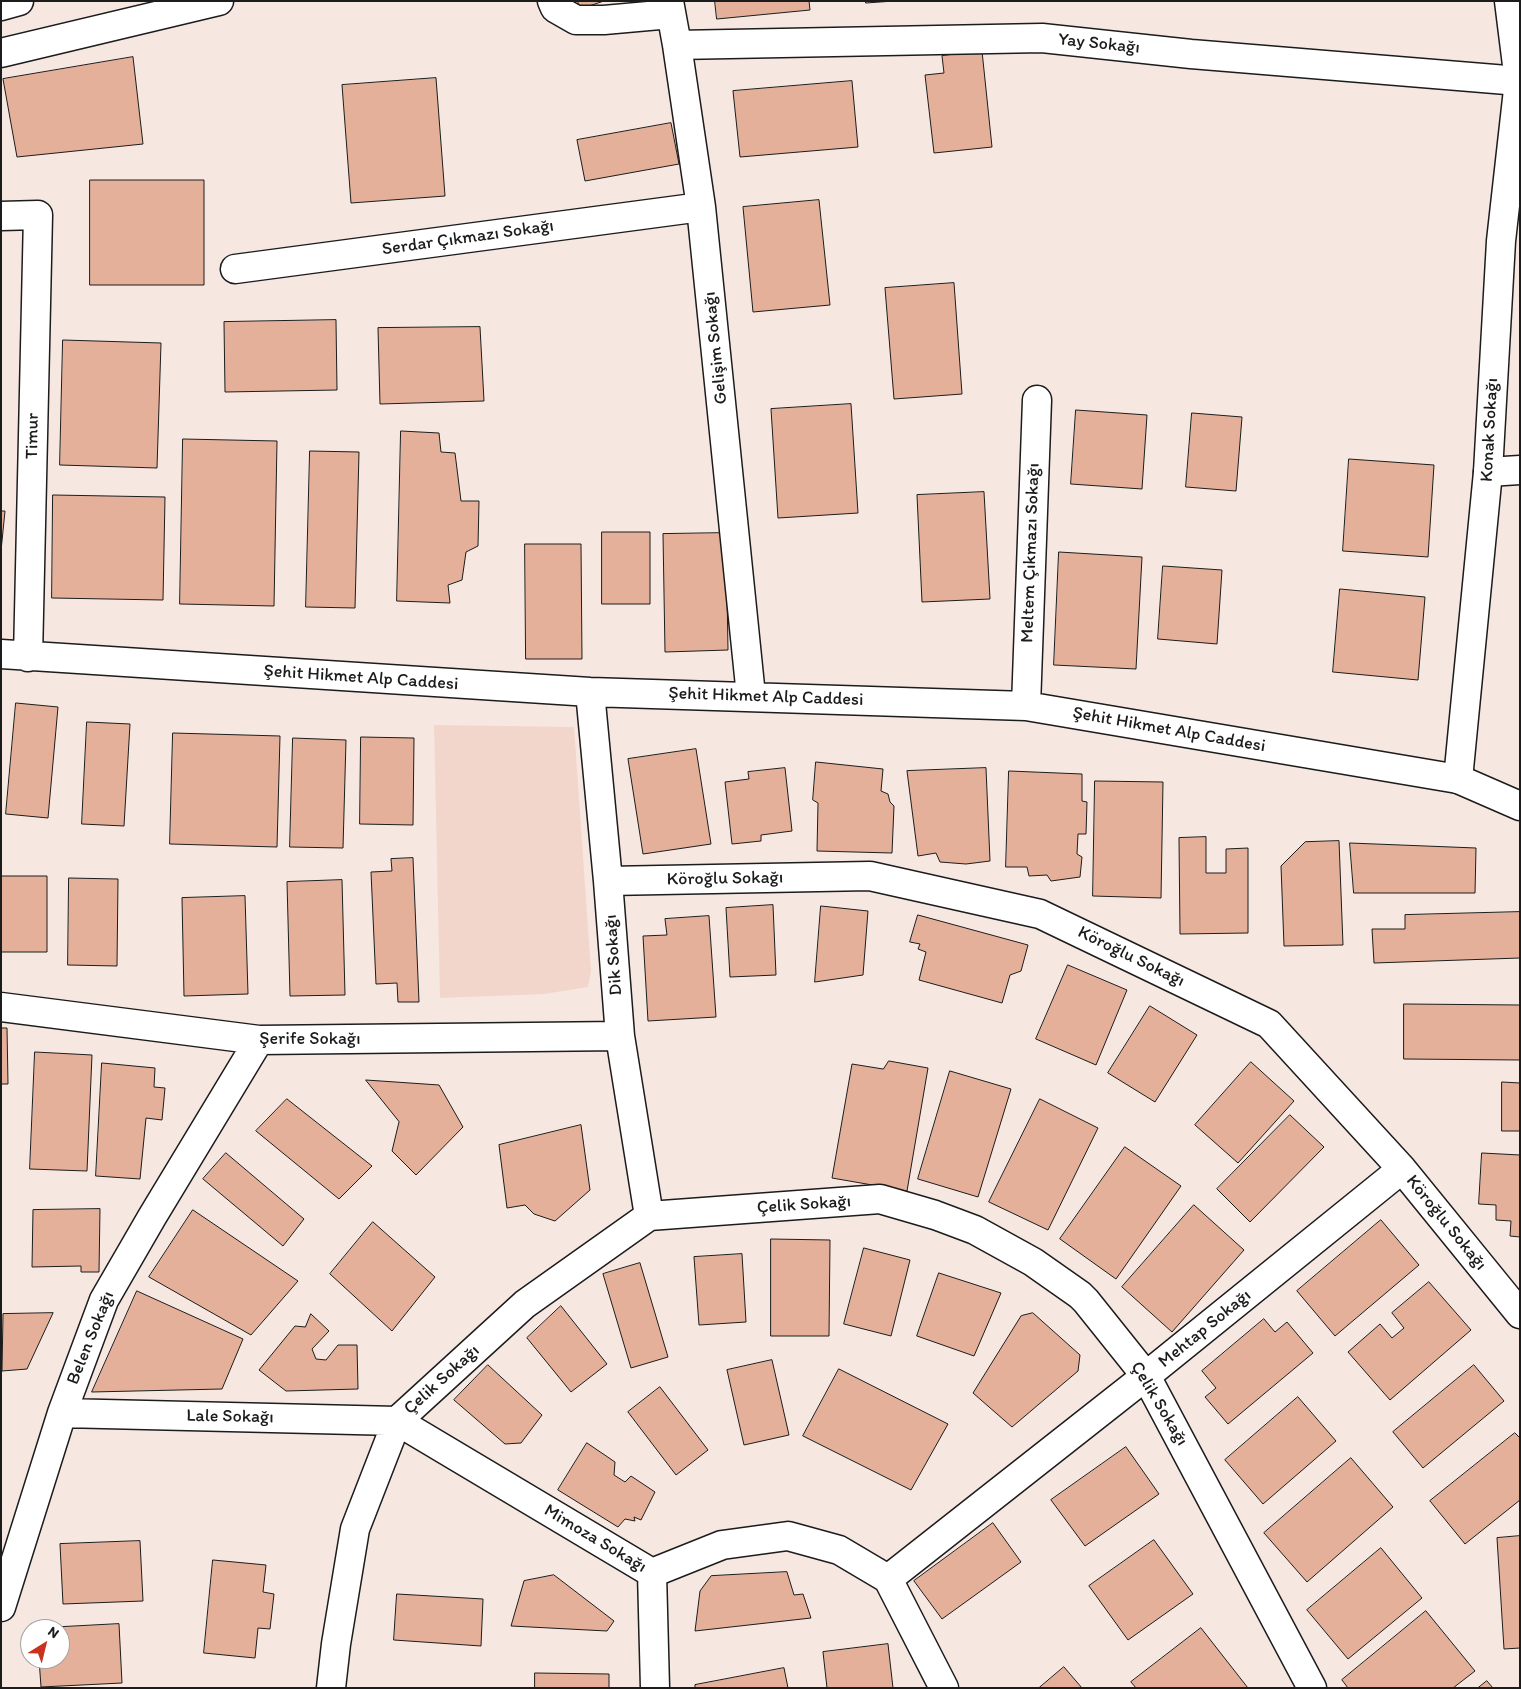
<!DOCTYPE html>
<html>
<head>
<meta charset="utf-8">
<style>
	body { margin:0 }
	#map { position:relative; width:1521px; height:1689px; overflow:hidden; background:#f7e7e1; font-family:Itim,sans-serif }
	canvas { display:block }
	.frame { position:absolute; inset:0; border:2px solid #1c1c1c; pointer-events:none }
	.north { position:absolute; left:20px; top:1619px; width:50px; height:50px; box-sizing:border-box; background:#fff; border:1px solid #a4a4a4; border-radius:50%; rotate:36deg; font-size:14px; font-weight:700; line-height:20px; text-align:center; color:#1c1c1c }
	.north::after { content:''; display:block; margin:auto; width:18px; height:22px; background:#c8321e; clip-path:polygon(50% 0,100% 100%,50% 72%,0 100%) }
</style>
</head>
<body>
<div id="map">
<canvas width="1521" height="1689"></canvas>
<div class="frame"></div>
<div class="north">N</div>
</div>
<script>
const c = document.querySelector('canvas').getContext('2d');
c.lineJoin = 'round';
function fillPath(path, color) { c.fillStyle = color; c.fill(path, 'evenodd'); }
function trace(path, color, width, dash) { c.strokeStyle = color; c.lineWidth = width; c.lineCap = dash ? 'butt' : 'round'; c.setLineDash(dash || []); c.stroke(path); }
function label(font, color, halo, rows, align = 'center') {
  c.font = font + ' Itim,sans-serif'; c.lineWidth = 4; c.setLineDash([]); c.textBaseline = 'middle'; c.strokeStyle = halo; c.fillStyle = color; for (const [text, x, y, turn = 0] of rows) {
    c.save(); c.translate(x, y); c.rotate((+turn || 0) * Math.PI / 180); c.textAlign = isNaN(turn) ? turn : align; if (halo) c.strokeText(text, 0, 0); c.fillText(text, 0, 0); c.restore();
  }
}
const built = new Path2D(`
	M434,725L574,727L591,971L588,987L544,994L440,998Z`);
const building = new Path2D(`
	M578,1H604L580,9Z
	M715,1H809L810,10L717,19Z
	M866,1H894L866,3Z
	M982,51L992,147L934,153L925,75L944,73L942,56Z
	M133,57L143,144L17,157L3,79Z
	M436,78L445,196L351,203L342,85Z
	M852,81L858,147L740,157L733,91Z
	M671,123L679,164L585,181L577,140Z
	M90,180H204V285H90Z
	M819,200L830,305L753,312L743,207Z
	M954,283L962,394L894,399L885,288Z
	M336,320L337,390L225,392L224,322Z
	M480,327L484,401L380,404L378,328Z
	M63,340L161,343L157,468L60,465Z
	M851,404L858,513L778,518L771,409Z
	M1076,410L1147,415L1142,489L1071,484Z
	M1192,413L1242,417L1236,491L1186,487Z
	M401,431L439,433L441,452L455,453L461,501H479L478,546L466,552L462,580L448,585L450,603L397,601Z
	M183,439L277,441L274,606L180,604Z
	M310,451L359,452L355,608L306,607Z
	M1349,459L1434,465L1428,557L1343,551Z
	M984,492L990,599L922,602L917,495Z
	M53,495L165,497L163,600L52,598Z
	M1,511H5L1,551Z
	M602,532H650V604H602Z
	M726,533L728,650L665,652L663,534Z
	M525,544H581L582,659H526Z
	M1059,552L1142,557L1136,669L1054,665Z
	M1163,566L1222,570L1217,644L1158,639Z
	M1340,589L1425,597L1418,680L1333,672Z
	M16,703L58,707L48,818L6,814Z
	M87,722L130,724L124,826L82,824Z
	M173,733L280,736L277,847L170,844Z
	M361,737L414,738L413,825L360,824Z
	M293,738L346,740L343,848L290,847Z
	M696,749L711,844L643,854L628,759Z
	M816,762L883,769L881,791L888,794L890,802L894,806L892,853L817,851L818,803L813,800Z
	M785,768L792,831L761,835V841L732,844L725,782L749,779L748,772Z
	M986,768L990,861L966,864L940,862L936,853L918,856L907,771Z
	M1009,771L1082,774V801L1087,802L1086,834H1078L1077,854L1082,857L1080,877L1051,881L1047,875L1029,876L1027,867H1006Z
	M1095,781L1163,782L1161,898L1093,896Z
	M1206,837V873H1226V849L1248,848V933L1180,934L1179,838Z
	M1339,841L1343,945L1284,946L1281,866L1305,842Z
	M1350,843L1476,848L1475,893H1354Z
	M413,858L419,1002H398L397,983L376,984L371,872L392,871L391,859Z
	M1,876H47V952H1Z
	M69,878L118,879L117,966L68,965Z
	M342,880L345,995L290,996L287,882Z
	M245,896L248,994L184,996L182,898Z
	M773,905L776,975L730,977L726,908Z
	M821,906L868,911L863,975L815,982Z
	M1520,912V958L1374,963L1372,929H1405V915Z
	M918,915L1028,945L1021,971L1010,975L1002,1003L919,980L926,952L918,949L920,944L910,942Z
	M709,916L716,1017L648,1021L643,936L667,935L665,919Z
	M1068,965L1127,990L1096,1065L1036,1039Z
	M1404,1004L1520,1005V1060L1404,1059Z
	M1150,1006L1197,1035L1155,1102L1108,1073Z
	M1,1028H7L8,1084H1Z
	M35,1052L92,1055L87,1171L30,1169Z
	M889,1061L928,1068L907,1191L832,1178L852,1064L883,1069Z
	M1251,1062L1294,1101L1238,1163L1195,1125Z
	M102,1063L155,1068L154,1087L165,1088L162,1120L146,1118L140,1179L96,1176Z
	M950,1071L1011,1089L978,1197L918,1179Z
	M366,1080L439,1085L463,1127L416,1175L392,1151L399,1122Z
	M1502,1082L1520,1083V1131H1502Z
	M287,1099L372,1166L339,1199L256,1131Z
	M1040,1099L1098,1128L1048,1230L989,1202Z
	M1290,1115L1324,1147L1250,1222L1217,1189Z
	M581,1125L590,1190L555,1221L534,1214L525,1205L507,1208L499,1145Z
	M1125,1147L1181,1186L1116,1279L1060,1239Z
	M226,1153L304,1219L283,1246L203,1179Z
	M1482,1153L1520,1155V1237L1510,1236L1511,1221L1496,1220V1205L1479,1204Z
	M1194,1205L1244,1250L1172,1332L1122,1287Z
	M100,1209L99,1272H81V1266L32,1267L33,1210Z
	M193,1210L298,1281L251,1335L149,1277Z
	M1381,1220L1419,1265L1335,1336L1297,1291Z
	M373,1222L435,1277L392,1331L330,1274Z
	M771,1239L830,1240L829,1336H771Z
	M864,1248L910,1260L891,1336L844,1324Z
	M742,1254L746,1322L699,1325L694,1257Z
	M640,1263L668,1357L631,1368L603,1274Z
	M939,1273L1001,1293L974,1356L917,1336Z
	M1429,1282L1471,1330L1390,1400L1348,1352L1380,1324L1392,1338L1404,1328L1392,1313Z
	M137,1291L243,1339L222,1389L92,1392Z
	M561,1306L607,1364L571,1392L527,1338Z
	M53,1313L27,1369L2,1371L3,1314Z
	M1033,1313L1080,1355L1078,1371L1012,1427L973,1393L1021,1316Z
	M311,1314L329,1331L312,1349L316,1359L326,1360L338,1345H357L358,1389L286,1391L259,1370L295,1326L305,1327Z
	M1264,1319L1275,1332L1287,1322L1313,1353L1228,1424L1205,1397L1216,1388L1202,1371Z
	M772,1360L789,1435L744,1445L727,1370Z
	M488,1365L542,1415L521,1443L505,1444L454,1400Z
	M1474,1365L1504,1401L1423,1468L1393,1432Z
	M839,1369L948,1424L911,1490L803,1436Z
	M660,1387L708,1450L676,1475L628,1412Z
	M1298,1397L1336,1441L1263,1504L1225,1460Z
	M1515,1433L1520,1438V1500L1465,1544L1430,1501Z
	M587,1443L615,1462L614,1475L625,1482L631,1476L655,1492L641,1520L634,1517L635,1521L625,1519L618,1527L558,1490Z
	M1126,1447L1159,1494L1085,1546L1051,1500Z
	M1351,1458L1393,1507L1307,1582L1264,1533Z
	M993,1523L1021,1562L942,1619L914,1581Z
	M1520,1536V1648L1504,1649L1497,1538Z
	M1154,1540L1193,1594L1128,1640L1089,1586Z
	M140,1541L143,1601L63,1604L60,1544Z
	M1381,1548L1422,1598L1348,1659L1307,1610Z
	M213,1560L266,1565L263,1592L274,1594L270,1629L258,1628L255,1658L204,1653Z
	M787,1572L794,1595L803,1594L811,1618L695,1631L700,1591L711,1576Z
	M554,1575L614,1621L607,1631L511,1626L524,1581Z
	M397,1594L483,1599L481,1646L394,1640Z
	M1426,1611L1475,1671L1453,1688H1348L1342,1680Z
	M119,1624L122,1683L41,1687L39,1659H60V1629L37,1628Z
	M1201,1628L1248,1688H1136L1131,1682Z
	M888,1644L893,1688H827L823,1652Z
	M1064,1667L1082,1688H1039Z
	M784,1668L788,1688H695V1685Z
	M535,1673L609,1674V1688H535Z
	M1487,1681L1493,1688H1478Z`);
const minor = new Path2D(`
	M552,1L555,8L576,20H604L671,14
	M669,1L677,45L701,207L751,696
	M677,45L1042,38L1191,54L1519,81
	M1,216L38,215L28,657
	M235,269L701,207
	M1488,472L1520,470
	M1,654L590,692L1026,706L1458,779L1520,806
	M590,692L608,881L620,1036L649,1216
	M1026,706L1037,400
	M608,881L870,876L1040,914L1269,1024L1402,1169L1520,1314
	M1,1007L259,1040L620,1036
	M62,1413L397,1421L652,1573L722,1545L788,1536L839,1550L888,1579L944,1688
	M652,1573L655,1688
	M888,1579L1146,1376L1402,1169
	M1,1607L62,1413L104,1300L152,1217L259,1040
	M331,1688L336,1644L355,1529L397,1421L525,1304L649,1216L880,1199L935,1215L975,1230L1033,1262L1080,1295L1086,1301L1146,1376L1312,1688`);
const major = new Path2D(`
	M1458,779L1488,472L1501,241L1520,72`);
const highway = new Path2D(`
	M1509,1L1519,81
	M1,6L19,1
	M1,53L219,1`);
const streetNames = [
	["Yay Sokağı",1099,44,6],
	["Serdar Çıkmazı Sokağı",468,238,-8],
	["Gelişim Sokağı",716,348,-96],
	["Konak Sokağı",1490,430,-87],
	["Timur",33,436,-89],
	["Meltem Çıkmazı Sokağı",1031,553,-88],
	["Şehit Hikmet Alp Caddesi",361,678,4],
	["Şehit Hikmet Alp Caddesi",766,697,2],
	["Şehit Hikmet Alp Caddesi",1169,730,10],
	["Köroğlu Sokağı",725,879,-1],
	["Dik Sokağı",614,955,-94],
	["Köroğlu Sokağı",1131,957,26],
	["Şerife Sokağı",310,1039],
	["Çelik Sokağı",804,1205,-4],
	["Köroğlu Sokağı",1446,1223,51],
	["Mehtap Sokağı",1205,1329,-39],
	["Belen Sokağı",91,1338,-68],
	["Çelik Sokağı",442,1380,-42],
	["Çelik Sokağı",1159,1404,59],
	["Lale Sokağı",230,1417,1],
	["Mimoza Sokağı",595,1539,31]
];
fillPath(built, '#f2d6cc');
fillPath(building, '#e5b09a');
trace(building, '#1c1c1c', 1);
trace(minor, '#1c1c1c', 31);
trace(major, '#1c1c1c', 31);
trace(highway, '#1c1c1c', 31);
trace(minor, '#fff', 28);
trace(major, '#fff', 28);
trace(highway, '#fff', 28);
label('18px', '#1c1c1c', '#fff', streetNames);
</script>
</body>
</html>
